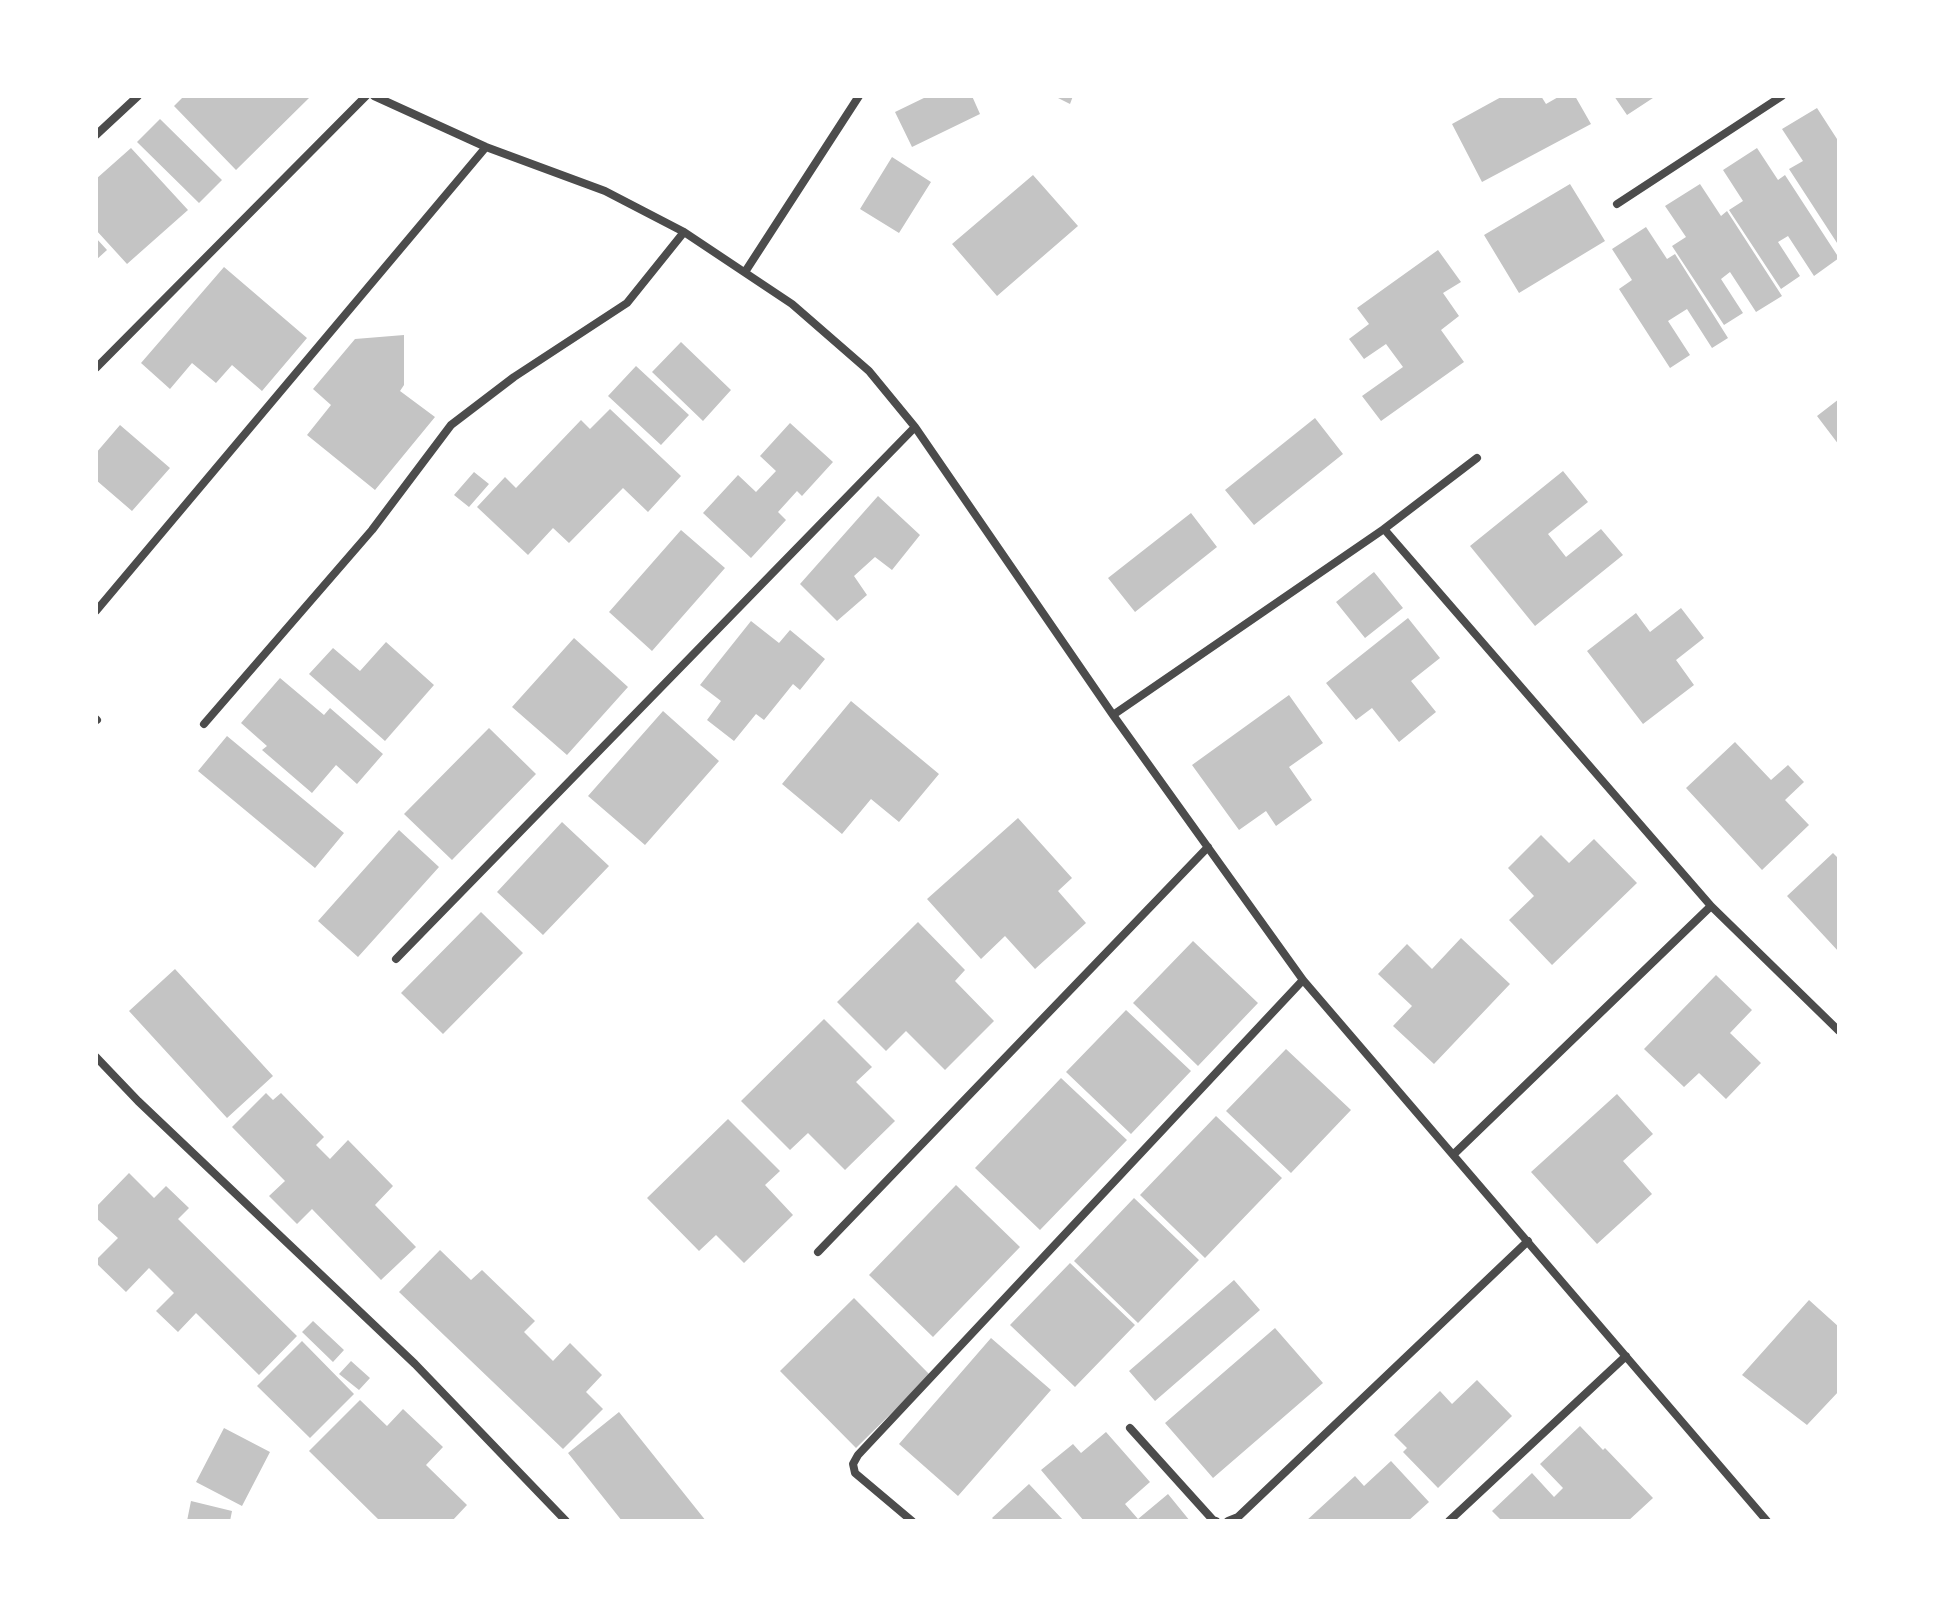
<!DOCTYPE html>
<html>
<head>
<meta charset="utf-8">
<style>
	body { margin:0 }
	#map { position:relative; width:1935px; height:1617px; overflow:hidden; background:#fff; font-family:"Roboto Condensed",sans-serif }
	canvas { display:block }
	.frame { position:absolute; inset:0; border:98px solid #fff; pointer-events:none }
</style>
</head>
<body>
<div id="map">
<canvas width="1935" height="1617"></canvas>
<div class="frame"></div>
</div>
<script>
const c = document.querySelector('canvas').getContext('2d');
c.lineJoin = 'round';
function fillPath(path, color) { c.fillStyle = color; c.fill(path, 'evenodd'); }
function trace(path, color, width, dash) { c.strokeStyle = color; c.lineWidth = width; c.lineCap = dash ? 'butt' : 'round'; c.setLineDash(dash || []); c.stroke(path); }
const building = new Path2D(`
	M184,96H307L309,98L236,170L174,106Z
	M928,96H972L980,114L912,147L895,112Z
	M1054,96H1073L1070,104Z
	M1503,96H1541L1546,104L1560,96H1575L1591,124L1482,182L1452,124Z
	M1614,96H1656L1627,115Z
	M1817,108L1837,139L1839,138V246L1789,169L1803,161L1782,129Z
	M160,119L222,180L199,203L137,142Z
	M131,148L188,210L127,264L96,230V179Z
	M1757,148L1778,180L1785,175L1839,258L1814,276L1788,236L1778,242L1800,276L1781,289L1729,210L1743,201L1723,170Z
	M892,157L931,182L899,233L860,209Z
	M1033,175L1078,226L997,296L952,244Z
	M1570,184L1605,241L1519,293L1484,235Z
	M1700,184L1721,216L1727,211L1782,296L1756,312L1730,272L1721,279L1743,313L1724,325L1672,246L1686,237L1665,206Z
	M1646,227L1667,259L1675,254L1728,338L1712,348L1687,309L1668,321L1690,355L1670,368L1619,289L1632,280L1612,249Z
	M96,238L107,250L96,260Z
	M1438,250L1461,282L1443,293L1459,316L1441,330L1464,362L1381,421L1362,396L1403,367L1386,344L1364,359L1349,339L1369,324L1357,308Z
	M224,267L307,338L262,391L232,365L216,383L192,363L170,389L141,363Z
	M404,335V385L400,391L435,417L375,490L307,435L331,405L313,389L355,339Z
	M681,342L731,390L703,421L652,372Z
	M636,366L689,415L661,445L608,396Z
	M1839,399V445L1817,416Z
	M610,409L681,476L648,512L623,488L569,543L553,528L528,555L477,507L505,477L516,488L581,420L590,429Z
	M1315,418L1343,454L1254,525L1225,490Z
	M790,423L833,462L802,496L797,491L778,512L786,520L751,558L703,513L738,475L756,492L776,471L760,456Z
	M120,425L170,468L132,511L96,480V453Z
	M1563,471L1588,502L1548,534L1566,557L1601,529L1623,555L1535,626L1470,546Z
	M474,472L489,484L469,507L454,495Z
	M878,496L920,535L892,570L875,557L854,576L867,595L837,621L800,584Z
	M1191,513L1217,547L1135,612L1108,578Z
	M681,530L725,568L652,651L609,612Z
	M1374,572L1403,608L1365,638L1336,602Z
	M1681,608L1704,638L1676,660L1694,685L1643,724L1587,651L1636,613L1650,632Z
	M1408,618L1440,658L1411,681L1436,712L1399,742L1372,708L1356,720L1326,683Z
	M751,621L779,643L790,630L825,659L800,690L793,684L764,720L756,714L734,741L707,720L721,701L700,685Z
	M574,638L628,687L567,755L512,707Z
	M386,642L434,685L385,741L309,674L333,648L360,671Z
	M280,678L324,715L330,708L383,754L357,784L336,765L312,793L262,750L267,746L241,723Z
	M1289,695L1323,743L1289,767L1312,800L1276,826L1266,811L1239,830L1192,765Z
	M851,701L939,774L899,822L871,799L842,834L782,784Z
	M663,711L719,761L645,845L588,796Z
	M489,728L536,774L452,860L404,814Z
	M227,736L344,833L315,868L198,771Z
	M1735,742L1771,780L1788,765L1804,782L1785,800L1809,825L1762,870L1686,788Z
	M1018,818L1072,878L1058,891L1086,923L1035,969L1005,936L981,959L927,899Z
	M562,822L609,866L543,935L497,892Z
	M399,830L439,867L358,957L318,921Z
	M1541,835L1569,863L1594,839L1637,883L1552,965L1509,920L1534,896L1508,868Z
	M1833,853L1839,859V952L1787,896Z
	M481,912L523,953L443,1034L401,993Z
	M918,922L965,970L955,981L994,1021L945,1070L906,1031L886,1051L837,1002Z
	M1461,938L1510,984L1434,1064L1393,1026L1412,1006L1378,974L1407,944L1432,969Z
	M1193,941L1258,1003L1198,1066L1133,1003Z
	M175,969L273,1076L227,1118L129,1011Z
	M1716,975L1752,1010L1730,1033L1761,1063L1726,1099L1699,1073L1684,1087L1644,1049Z
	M1126,1010L1191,1071L1131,1134L1066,1072Z
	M824,1019L872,1067L856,1082L895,1121L845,1170L808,1133L790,1150L741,1101Z
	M1286,1049L1351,1110L1291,1173L1226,1111Z
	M1061,1078L1127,1140L1040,1230L975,1168Z
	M266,1093L273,1100L281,1093L324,1137L316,1145L330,1159L348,1140L393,1186L375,1205L416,1247L381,1280L312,1209L297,1224L269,1196L285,1181L232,1127Z
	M1617,1094L1653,1134L1623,1161L1652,1194L1597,1244L1531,1172Z
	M1216,1116L1282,1178L1205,1258L1140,1195Z
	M728,1119L780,1171L765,1185L793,1215L744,1263L716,1235L699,1251L647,1198Z
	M129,1173L154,1198L166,1186L189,1208L178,1219L297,1336L259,1375L196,1313L178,1332L156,1311L174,1293L149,1268L126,1292L96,1263V1260L118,1238L96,1218V1207Z
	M956,1185L1020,1247L933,1337L869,1275Z
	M1134,1198L1199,1260L1138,1323L1074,1261Z
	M440,1250L471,1280L482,1270L535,1321L524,1332L553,1361L570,1343L602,1375L586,1392L603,1409L563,1449L399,1292Z
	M1070,1263L1135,1325L1075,1387L1010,1325Z
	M1234,1280L1260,1310L1155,1401L1129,1371Z
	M854,1298L930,1375L856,1448L780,1371Z
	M1809,1300L1839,1327V1391L1807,1425L1742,1375Z
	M313,1321L344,1350L333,1362L302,1332Z
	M1275,1328L1323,1383L1213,1478L1165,1423Z
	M991,1338L1051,1390L958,1496L899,1444Z
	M302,1341L354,1394L310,1438L257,1386Z
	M351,1361L370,1378L359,1390L339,1374Z
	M1477,1380L1512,1416L1438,1488L1403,1452L1407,1448L1394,1435L1440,1391L1452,1404Z
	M360,1400L387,1426L403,1409L443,1447L426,1465L467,1505L452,1521H380L309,1451Z
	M619,1412L706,1521H622L568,1453Z
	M1580,1426L1603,1450L1605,1448L1653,1498L1628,1521H1502L1492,1511L1532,1473L1554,1497L1563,1488L1540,1464Z
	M224,1428L270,1452L242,1506L196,1482Z
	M1106,1432L1150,1482L1125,1504L1138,1519L1168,1494L1190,1521H1084L1041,1470L1073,1444L1081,1453Z
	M1391,1461L1429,1502L1408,1521H1306L1355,1476L1364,1486Z
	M1029,1484L1064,1521H995L992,1518Z
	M191,1501L232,1511L230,1521H187Z`);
const minor = new Path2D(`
	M374,96L486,147L605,191L684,232L792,304L869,371L915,427L1113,715L1303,980L1767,1521
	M96,135L138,96
	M1617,204L1782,96
	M745,272L859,96
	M96,368L366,96
	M1384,529L1477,458
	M96,611L486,147
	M1113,715L1384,529L1711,906L1839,1031
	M96,719L97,720
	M204,724L372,530L451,425L514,377L627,303L684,232
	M396,959L915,427
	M96,1057L138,1101L415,1364L566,1521
	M1454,1154L1711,906
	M818,1252L1208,847
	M1130,1428L1213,1520L1216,1521
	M912,1521L855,1473L853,1464L858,1455L1303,980
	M1228,1521L1238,1517L1528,1241
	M1449,1521L1626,1356`);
fillPath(building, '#c4c4c4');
trace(minor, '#4c4c4c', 8);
</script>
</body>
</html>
